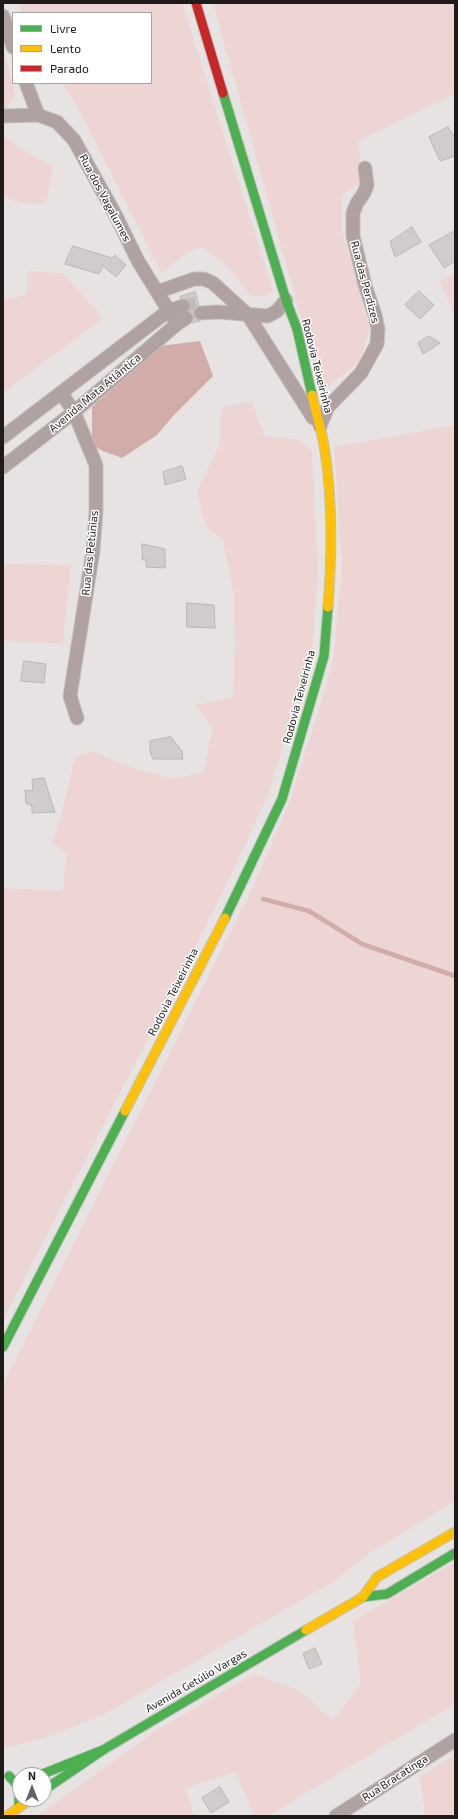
<!DOCTYPE html>
<html>
<head>
<meta charset="utf-8">
<style>
	body { margin:0 }
	#map { position:relative; width:458px; height:1819px; overflow:hidden; background:#e8e3e3; font-family:"Exo 2",sans-serif }
	canvas { display:block }
	.frame { position:absolute; inset:0; border:4px solid #1e1b1a; pointer-events:none }
	.legend { position:absolute; left:12px; top:12px; width:140px; height:72px; box-sizing:border-box; background:#fff; border:1px solid #a5a4a3; margin:0; padding:5px 7px; list-style:none; font-size:12px; color:#1e1b1a }
	.legend li { display:flex; align-items:center; gap:8px; height:20px }
	.legend b { width:20px; border:1px solid #a5a4a3 }
	.north { position:absolute; left:12px; top:1767px; width:40px; height:40px; box-sizing:border-box; background:#fff; border:1px solid #a5a4a3; border-radius:50%; rotate:0deg; font-size:11px; font-weight:700; line-height:16px; text-align:center; color:#1e1b1a }
	.north::after { content:''; display:block; margin:auto; width:14px; height:18px; background:#656160; clip-path:polygon(50% 0,100% 100%,50% 72%,0 100%) }
</style>
</head>
<body>
<div id="map">
<canvas width="458" height="1819"></canvas>
<div class="frame"></div>
<ul class="legend">
<li><b style="height:5px;background:#4caf50"></b>Livre</li>
<li><b style="height:5px;background:#ffc107"></b>Lento</li>
<li><b style="height:5px;background:#c62828"></b>Parado</li>
</ul>
<div class="north">N</div>
</div>
<script>
const c = document.querySelector('canvas').getContext('2d');
c.lineJoin = 'round';
function fillPath(path, color) { c.fillStyle = color; c.fill(path, 'evenodd'); }
function trace(path, color, width, dash) { c.strokeStyle = color; c.lineWidth = width; c.lineCap = dash ? 'butt' : 'round'; c.setLineDash(dash || []); c.stroke(path); }
function label(font, color, halo, rows, align = 'center') {
  c.font = font + ' "Exo 2",sans-serif'; c.lineWidth = 3; c.setLineDash([]); c.textBaseline = 'middle'; c.strokeStyle = halo; c.fillStyle = color; for (const [text, x, y, turn = 0] of rows) {
    c.save(); c.translate(x, y); c.rotate((+turn || 0) * Math.PI / 180); c.textAlign = isNaN(turn) ? turn : align; if (halo) c.strokeText(text, 0, 0); c.fillText(text, 0, 0); c.restore();
  }
}
const green = new Path2D(`
	M19,3H182L273,291L265,296H251L228,267L202,247L185,254L162,273L74,100L61,83H151V13H22Z
	M213,3H455V94L358,141L362,181L342,195V230L370,327L359,362L322,392Z
	M3,45L15,95L7,108H3Z
	M3,137L53,167L46,204L21,203L3,197Z
	M27,271L63,273L98,312L101,320L3,393V299L27,295Z
	M455,273V317L440,282Z
	M252,401L264,436L296,439L312,450L318,570L312,653L268,795L231,875L207,924L3,1320V888L63,891L67,854L52,843L61,817L75,757L91,751L125,765L171,779L203,773L213,728L195,705L233,698L235,647L234,596L223,540L206,527L197,492L219,446L221,408Z
	M455,425V1501L368,1554L335,1581L105,1714L43,1739L7,1747L3,1746V1384L249,896L288,806L318,714L333,661L342,567L334,447Z
	M3,564L71,565L63,644L3,641Z
	M455,1562V1704L268,1816H254L236,1772L186,1788L194,1816H37L157,1730L254,1674L297,1689L333,1720L361,1684L353,1621Z
	M455,1755V1816H425L420,1776Z`);
const water = new Path2D(`
	M200,341L213,376L174,415L157,435L122,458L103,451L92,445V407L160,346Z`);
const stream = new Path2D(`
	M263,899L309,911L362,944L455,976`);
const building = new Path2D(`
	M448,127L455,137V156L440,161L429,137Z
	M412,227L421,242L395,257L390,242Z
	M455,231V261L444,268L429,245Z
	M73,246L112,258L115,255L126,265L116,277L103,266L99,274L65,264Z
	M419,291L434,305L420,319L405,305Z
	M195,292L199,305L194,309L193,314L195,318L200,321L192,323L194,317L189,311L190,303L188,300L180,298V297Z
	M429,336L440,343L423,354L418,343Z
	M182,466L186,479L165,485L163,472Z
	M142,544L165,549V568L146,567V560H143Z
	M187,603L214,605L215,628L187,627Z
	M24,661L46,664L44,683L21,681Z
	M171,737L182,751L183,759H153L150,752V741Z
	M44,778L55,812L32,813V806L26,803L25,790L33,791L32,780Z
	M315,1648L322,1664L309,1669L303,1654Z
	M220,1787L229,1802L211,1813L202,1798Z`);
const streetTunnel = new Path2D(`
	M183,306L198,303`);
const street = new Path2D(`
	M3,16L13,47
	M26,83L38,115
	M3,116L38,115L57,122L74,140L116,216L138,261L177,324
	M157,292L194,279H204L213,283L248,315L313,418
	M201,313L218,312L268,316L277,311L286,300
	M62,394L74,412L96,465V511L93,551L70,696L77,718
	M320,426L328,407L361,373L377,344L378,329L375,315L365,285L353,236V213L357,203L364,193L367,185L365,168
	M3,437L168,311L183,306
	M3,467L74,412L177,324L186,318
	M336,1816L455,1740`);
const fast = new Path2D(`
	M223,93L286,300L297,329L312,395
	M225,918L282,799L324,656L328,607
	M3,1347L125,1111
	M363,1597L387,1594L455,1553
	M40,1775L103,1750
	M9,1776L19,1787V1807
	M44,1790L103,1750L306,1630`);
const slow = new Path2D(`
	M312,395C316,412 321,429 324,445C333,498 332,554 328,607
	M125,1111L225,918
	M306,1630L363,1597L377,1577L455,1532
	M7,1816L31,1799`);
const jam = new Path2D(`
	M196,3L223,93`);
const streetNames = [
	["Rua dos Vagalumes",105,198,62],
	["Rua das Perdizes",365,282,75],
	["Rodovia Teixeirinha",317,366,76],
	["Avenida Mata Atlântica",95,393,-40],
	["Rua das Petúnias",90,553,-84],
	["Rodovia Teixeirinha",299,697,-75],
	["Rodovia Teixeirinha",173,992,-63],
	["Avenida Getúlio Vargas",196,1681,-30],
	["Rua Bracatinga",395,1778,-33]
];
fillPath(green, '#ecd5d2');
fillPath(water, '#d1aca8');
trace(stream, '#d1aca8', 4.5);
fillPath(building, '#d0cccc');
trace(building, '#bab6b6', 1);
trace(streetTunnel, '#c0bbbb', 13, [13, 6]);
trace(street, '#c3c0c0', 15);
trace(fast, '#c3c0c0', 11);
trace(slow, '#c3c0c0', 11);
trace(jam, '#c3c0c0', 11);
trace(street, '#b0a2a1', 13);
trace(fast, '#4caf50', 9);
trace(slow, '#ffc107', 9);
trace(jam, '#c62828', 9);
label('11px', '#1e1b1a', '#fff', streetNames);
</script>
</body>
</html>
